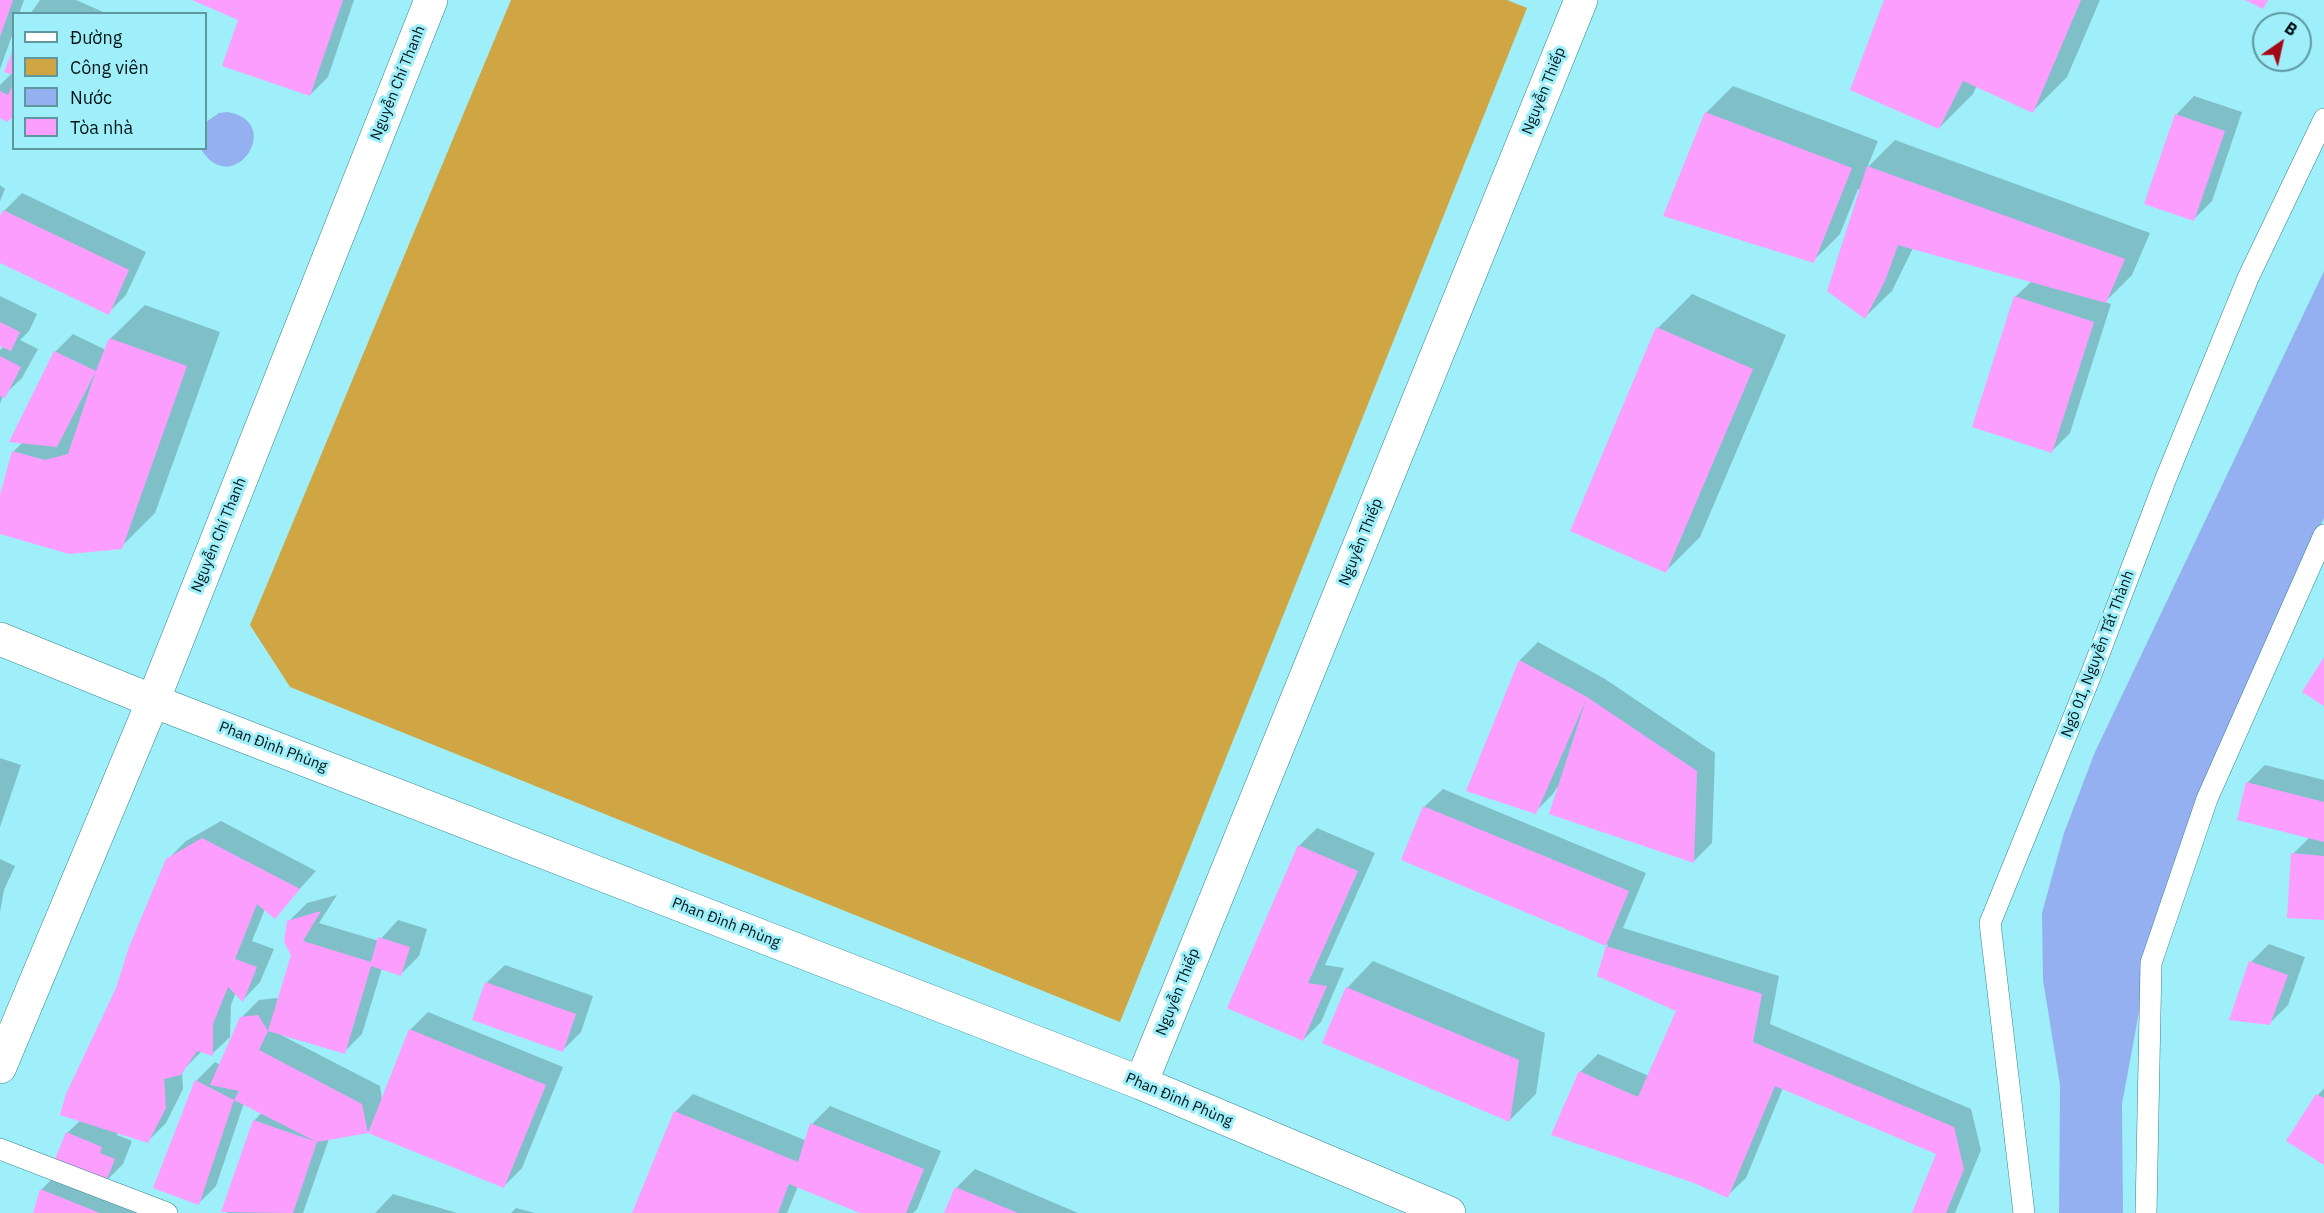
<!DOCTYPE html>
<html>
<head>
<meta charset="utf-8">
<style>
	body { margin:0 }
	#map { position:relative; width:2324px; height:1213px; overflow:hidden; background:#9feffa; font-family:"IBM Plex Sans",sans-serif }
	canvas { display:block }
	.legend { position:absolute; left:12px; top:12px; width:195px; height:138px; box-sizing:border-box; background:#9feffa; border:2px solid #5f979f; margin:0; padding:8px 10px; list-style:none; font-size:18px; color:#001417 }
	.legend li { display:flex; align-items:center; gap:12px; height:30px }
	.legend b { width:30px; border:2px solid #5f979f }
	.north { position:absolute; left:2252px; top:12px; width:60px; height:60px; box-sizing:border-box; background:#9feffa; border:2px solid #5f979f; border-radius:50%; rotate:34deg; font-size:16px; font-weight:700; line-height:24px; text-align:center; color:#001417 }
	.north::after { content:''; display:block; margin:auto; width:21px; height:27px; background:#a30916; clip-path:polygon(50% 0,100% 100%,50% 72%,0 100%) }
</style>
</head>
<body>
<div id="map">
<canvas width="2324" height="1213"></canvas>
<ul class="legend">
<li><b style="height:8px;background:#fff"></b>Đường</li>
<li><b style="height:16px;background:#cfa643"></b>Công viên</li>
<li><b style="height:16px;background:#95b0f1"></b>Nước</li>
<li><b style="height:16px;background:#fc9efe"></b>Tòa nhà</li>
</ul>
<div class="north">B</div>
</div>
<script>
const c = document.querySelector('canvas').getContext('2d');
c.lineJoin = 'round';
function fillPath(path, color) { c.fillStyle = color; c.fill(path, 'evenodd'); }
function trace(path, color, width, dash) { c.strokeStyle = color; c.lineWidth = width; c.lineCap = dash ? 'butt' : 'round'; c.setLineDash(dash || []); c.stroke(path); }
function label(font, color, halo, rows, align = 'center') {
  c.font = font + ' "IBM Plex Sans",sans-serif'; c.lineWidth = 6; c.setLineDash([]); c.textBaseline = 'middle'; c.strokeStyle = halo; c.fillStyle = color; for (const [text, x, y, turn = 0] of rows) {
    c.save(); c.translate(x, y); c.rotate((+turn || 0) * Math.PI / 180); c.textAlign = isNaN(turn) ? turn : align; if (halo) c.strokeText(text, 0, 0); c.fillText(text, 0, 0); c.restore();
  }
}
const green = new Path2D(`
	M511,0H1507L1527,8L1120,1022L290,687L250,625Z`);
const water = new Path2D(`
	M227,112C287,122 232,201 201,149L206,148V122L219,113Z
	M2324,271V518L2300,567L2155,926L2122,1104L2123,1213H2059L2060,1085L2043,980L2042,913L2064,833L2095,752Z`);
const shadow = new Path2D(`
	M0,0H24L19,14H14V30L0,69Z
	M40,0H76L108,14H30Z
	M196,0H354L328,77L310,95L240,19Z
	M1885,0H2100L2067,77L2033,111L1977,85L1973,94L1939,128Z
	M14,53V114L0,117V85L12,73Z
	M1733,86L1878,141L1867,168L1895,140L2150,233L2132,275L2105,302L2111,304L2070,433L2052,451L2015,297L2032,281L1913,248L1892,291L1865,317L1861,190L1858,189L1840,234L1813,261L1706,113Z
	M2194,96L2242,112L2212,201L2194,219L2176,115Z
	M0,185L5,189L0,201Z
	M22,193L146,252L126,295L108,313L0,262V219L4,211Z
	M1692,294L1786,335L1700,537L1666,571L1658,328Z
	M0,296L37,314L29,331L20,340L38,349L22,378L3,396L0,404V350L4,346L0,344Z
	M145,305L220,332L155,513L121,547L0,533V500L14,451L23,442L11,440L55,352L73,334L106,350L110,339Z
	M1538,642L1605,679L1715,753L1712,843L1694,861L1557,787L1553,794L1535,812L1468,790L1520,660Z
	M0,758L21,765L0,827Z
	M2265,765L2324,780V919L2293,854L2310,837L2247,783Z
	M1443,789L1646,873L1623,928L1779,976L1770,1024L1971,1109L1981,1150L1955,1213H1913L1938,1154L1783,1088L1746,1178L1727,1196L1580,1072L1598,1054L1649,1076L1678,1011L1598,976L1608,945L1402,859L1424,807Z
	M221,821L316,871L274,917L265,909L252,941L274,949L260,982L243,1000L236,992L231,1005L230,1037L212,1054L202,1051L182,1071L183,1089L166,1123L148,1141L118,1132L117,1135L132,1141L123,1164L105,1182L67,1133L81,1120L118,989L167,860L186,841Z
	M1317,828L1375,853L1325,965L1344,968L1321,1022L1303,1040L1299,846Z
	M0,859L15,866L4,890L0,912Z
	M337,895L319,923L379,941L398,920L427,929L419,956L401,974L382,968L362,1034L344,1052L281,1035L380,1086L382,1100L410,1030L428,1012L563,1067L522,1168L504,1186L368,1131L329,1139L303,1213H228L223,1211L254,1121L262,1112L244,1103L216,1186L198,1204L155,1187L197,1080L215,1062L220,1065L241,1018L259,1000L277,998L279,1001L293,955L289,921L307,903Z
	M2269,944L2305,957L2288,1005L2270,1023L2231,1019L2251,962Z
	M1373,961L1545,1033L1536,1094L1510,1120L1347,988Z
	M505,965L593,996L581,1032L563,1050L486,983Z
	M2324,1088V1164L2288,1141L2318,1095Z
	M693,1094L807,1141L812,1124L830,1106L941,1151L917,1209L913,1213H864L798,1186L787,1213H633L675,1112Z
	M975,1169L1078,1213H946L957,1187Z
	M60,1171L147,1213H35L42,1189Z
	M393,1194L457,1213H375Z
	M516,1208L535,1213H511Z`);
const building = new Path2D(`
	M0,0H13L0,37Z
	M192,0H343L310,96L222,66L238,20Z
	M1884,0H2081L2033,113L1963,81L1939,129L1850,90Z
	M2245,0H2268L2263,9Z
	M13,50H14V75L4,72Z
	M14,82V116L7,122L0,118V91L8,95Z
	M1705,112L1852,168L1814,263L1663,216Z
	M2175,114L2225,131L2194,221L2144,204Z
	M1867,166L2125,259L2106,303L1898,245L1885,281L1865,319L1827,291Z
	M3,210L129,270L109,315L0,263V216Z
	M2014,296L2094,322L2052,453L1972,427Z
	M0,322L20,332L11,351L0,346Z
	M1656,327L1753,369L1666,573L1570,531Z
	M109,338L187,366L122,549L69,554L0,534V495L12,451L45,460L68,454L96,371Z
	M54,351L96,371L57,447L9,442Z
	M0,356L21,367L5,398L0,396Z
	M2324,657V706L2302,692Z
	M1519,660L1587,697L1697,771L1694,863L1549,814L1586,700L1536,814L1466,791Z
	M2246,782L2324,802V842L2237,820Z
	M1423,806L1629,891L1606,946L1401,860Z
	M202,838L300,889L275,919L257,904L235,959L257,967L243,1002L228,987L213,1024V1056L197,1051L181,1075L164,1079L166,1108L148,1143L60,1115L66,1094L116,988L129,947L166,859Z
	M1298,845L1358,871L1308,983L1327,986L1303,1041L1227,1008Z
	M2291,853L2324,856V920L2287,918Z
	M321,911L303,941L371,962L378,937L410,947L401,976L371,966L345,1054L268,1031L291,955L284,942L287,921Z
	M1606,946L1762,994L1753,1042L1954,1127L1964,1169L1946,1213H1912L1936,1154L1775,1086L1728,1198L1694,1183L1551,1135L1579,1071L1638,1097L1676,1011L1597,976Z
	M2249,961L2288,975L2270,1025L2229,1020Z
	M485,982L576,1014L563,1052L472,1020Z
	M1346,987L1519,1060L1510,1122L1322,1043Z
	M258,1015L268,1031L259,1050L362,1104L368,1133L317,1142L234,1100L239,1091L210,1085L240,1017Z
	M409,1029L546,1085L504,1188L368,1133Z
	M195,1080L234,1100L199,1205L153,1188Z
	M2316,1094L2324,1098V1165L2286,1141Z
	M674,1111L798,1162L810,1123L924,1169L906,1213H860L789,1184L778,1213H632Z
	M253,1120L317,1142L293,1213L221,1212Z
	M66,1132L102,1147L100,1153L115,1159L105,1184L53,1164Z
	M955,1187L1018,1213H944Z
	M40,1189L100,1213H33Z`);
const service = new Path2D(`
	M0,1149L167,1213
	M2024,1213L1990,923L2092,672L2166,478L2248,278L2324,119
	M2146,1213L2151,963L2207,799L2324,535`);
const tertiary = new Path2D(`
	M0,1067L153,701L431,0
	M1141,1083L1581,0`);
const secondary = new Path2D(`
	M0,639L153,701L1141,1083L1449,1213`);
const streetNames = [
	["Nguyễn Chí Thanh",398,83,-68],
	["Nguyễn Thiếp",1544,91,-68],
	["Nguyễn Chí Thanh",219,535,-68],
	["Nguyễn Thiếp",1361,542,-68],
	["Ngõ 01, Nguyễn Tất Thành",2098,654,-69],
	["Phan Đình Phùng",273,747,21],
	["Phan Đình Phùng",726,923,21],
	["Nguyễn Thiếp",1178,992,-68],
	["Phan Đình Phùng",1179,1100,23]
];
fillPath(green, '#cfa643');
fillPath(water, '#95b0f1');
fillPath(shadow, '#0003');
fillPath(building, '#fc9efe');
trace(service, '#31848e', 22);
trace(tertiary, '#31848e', 34);
trace(secondary, '#31848e', 34);
trace(service, '#fff', 21);
trace(tertiary, '#fff', 33);
trace(secondary, '#fff', 33);
label('15px', '#001417', '#9feffa', streetNames);
</script>
</body>
</html>
